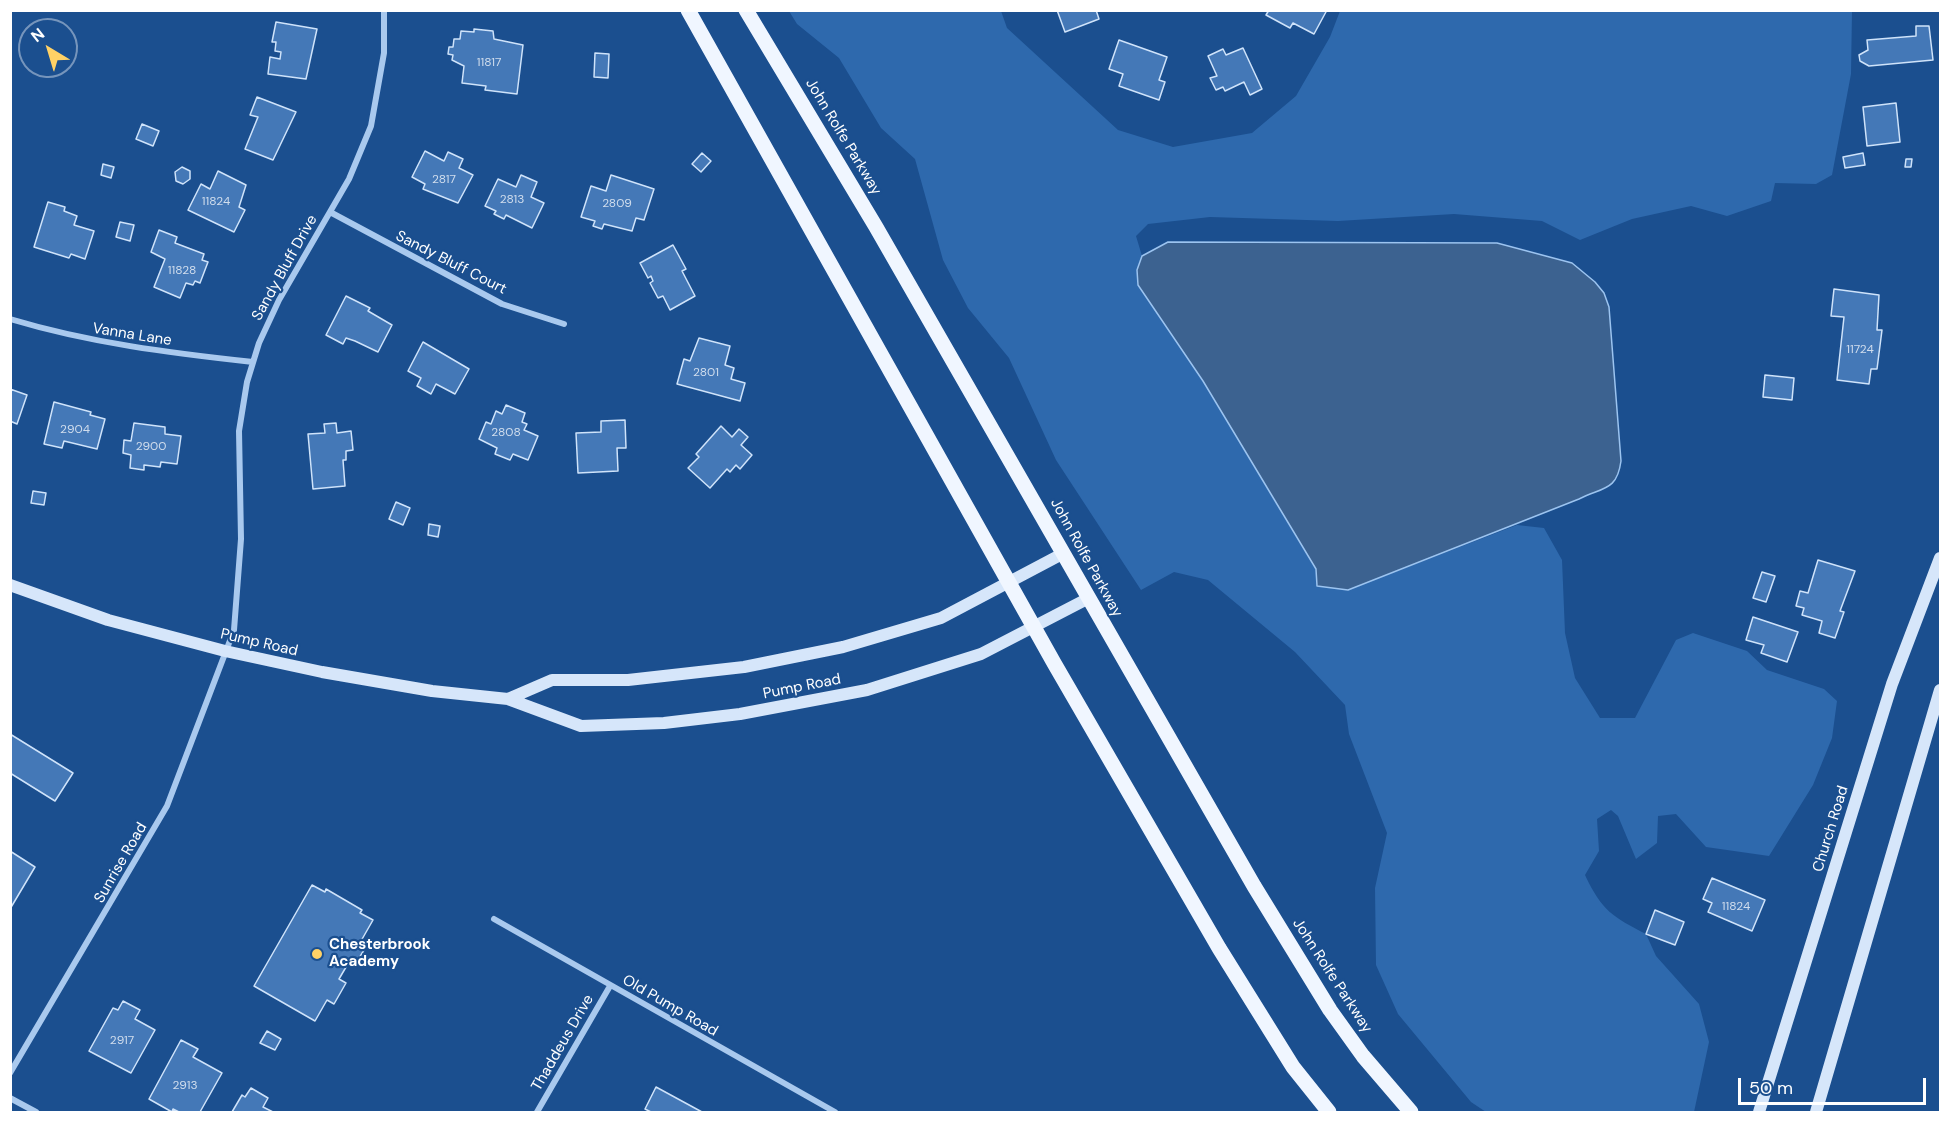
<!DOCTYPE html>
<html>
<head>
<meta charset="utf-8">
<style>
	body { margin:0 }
	#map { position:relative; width:1951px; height:1123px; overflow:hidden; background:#1b4f8f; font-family:"DM Sans",sans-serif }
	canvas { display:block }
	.frame { position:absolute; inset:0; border:12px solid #fff; pointer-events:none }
	.north { position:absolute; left:18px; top:18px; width:60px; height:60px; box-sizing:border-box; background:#1b4f8f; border:2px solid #7695bc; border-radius:50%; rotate:322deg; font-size:16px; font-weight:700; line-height:24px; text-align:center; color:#fff }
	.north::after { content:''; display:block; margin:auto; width:21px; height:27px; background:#ffd166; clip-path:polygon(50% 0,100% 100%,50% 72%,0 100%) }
	.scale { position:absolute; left:1738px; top:1078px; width:188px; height:27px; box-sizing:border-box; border:3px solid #fff; border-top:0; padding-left:8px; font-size:18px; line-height:21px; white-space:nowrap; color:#fff; -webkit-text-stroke:4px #1b4f8f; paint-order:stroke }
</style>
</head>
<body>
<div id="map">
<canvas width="1951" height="1123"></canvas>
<div class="frame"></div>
<div class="north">N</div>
<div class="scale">50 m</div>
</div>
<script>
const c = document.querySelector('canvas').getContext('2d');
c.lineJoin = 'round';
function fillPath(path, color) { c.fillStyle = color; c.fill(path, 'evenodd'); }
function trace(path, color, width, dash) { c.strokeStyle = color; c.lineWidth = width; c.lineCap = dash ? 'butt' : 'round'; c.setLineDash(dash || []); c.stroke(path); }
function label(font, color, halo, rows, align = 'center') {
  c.font = font + ' "DM Sans",sans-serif'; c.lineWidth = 4.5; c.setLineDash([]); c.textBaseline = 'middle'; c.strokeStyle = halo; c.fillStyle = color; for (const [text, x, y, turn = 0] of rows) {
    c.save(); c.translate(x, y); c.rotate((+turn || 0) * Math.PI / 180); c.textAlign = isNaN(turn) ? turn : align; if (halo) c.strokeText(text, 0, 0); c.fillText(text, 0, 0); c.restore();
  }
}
const green = new Path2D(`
	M789,11H1001L1007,28L1118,130L1173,147L1252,133L1296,96L1330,37L1340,11H1852L1851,74L1832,175L1816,184L1775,183L1771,201L1727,216L1691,206L1632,219L1580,240L1542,221L1454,214L1338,221L1210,217L1148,224L1136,236L1142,256L1137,270L1138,285L1203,381L1316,570L1317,586L1348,590L1517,525L1544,528L1562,560L1565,633L1575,678L1600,718H1635L1676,640L1693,633L1747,651L1767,670L1824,689L1837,701L1832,738L1813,785L1769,856L1706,847L1676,814L1658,816L1657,843L1636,859L1618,816L1611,810L1597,819L1599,851L1585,875C1602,911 1613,917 1646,934L1656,956L1699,1004L1709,1042L1694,1112H1486L1471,1102L1398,1014L1376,965L1375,888L1387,833L1349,734L1345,705L1295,652L1208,580L1174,572L1141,590L1056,460L1009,358L968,308L943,260L915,159L881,128L839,58L797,24Z`);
const water = new Path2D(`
	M1168,242L1497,243L1572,263L1595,282L1604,293L1609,307L1621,461C1617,491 1603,487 1579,499L1348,590L1317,586L1316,569L1203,381L1138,285L1137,270L1142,256Z`);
const building = new Path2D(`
	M1057,10H1096L1099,19L1065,32Z
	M1269,10H1327L1314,34L1293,23L1290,28L1266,15Z
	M276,22L317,29L306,79L268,74L270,57L280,59L281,52L275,51L276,42H272Z
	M1916,26H1929L1933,60L1869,66L1860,61L1859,55L1868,50L1867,40L1916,36Z
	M474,29L493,31L494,39L523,45L517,94L485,90L486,86L462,83L464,66L452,60L453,55L448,54L449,47H453L454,39H460L461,31L474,32Z
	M1119,40L1167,57L1159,80L1165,82L1159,100L1119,86L1123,74L1109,69Z
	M1243,48L1262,89L1250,95L1244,82L1225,91L1223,87L1216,90L1210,78L1217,76L1208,56L1223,49L1226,55Z
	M595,53L609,54L608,78L594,77Z
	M257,97L296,112L273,160L245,149L258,117L250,115Z
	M1896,103L1900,142L1867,146L1863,107Z
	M142,124L159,131L153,146L136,139Z
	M425,151L444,161L448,152L463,159L459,168L473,175L458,203L423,189L425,184L412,177Z
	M702,153L711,161L701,172L692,164Z
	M1863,153L1865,165L1845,168L1843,157Z
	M1906,159H1912L1911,167H1905Z
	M103,164L114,167L111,178L101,175Z
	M182,167L190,171V179L183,184L176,181L175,172Z
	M218,171L246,185L239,207L245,210L234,232L188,210L201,184L210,189Z
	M521,175L537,182L531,197L544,203L532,228L506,215L504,219L494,214L496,211L485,206L498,179L516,187Z
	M611,175L654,189L644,220L636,218L632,231L604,224L602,229L593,226L595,221L581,217L591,186L606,191Z
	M48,202L65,207L64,211L77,216L74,225L94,231L85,259L71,254L69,258L34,247Z
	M120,222L134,225L130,241L116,237Z
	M159,230L177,237L175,243L204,254L202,260L208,262L200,283L195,281L193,285L186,283L180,298L154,287L165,259L151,252Z
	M673,245L686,269L682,271L695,296L670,310L663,296L658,298L650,283L653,281L651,276L648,278L640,263Z
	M1834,289L1879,295L1877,330H1882L1877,369H1871L1869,384L1837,380L1844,317L1831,316Z
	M346,296L370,308L368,311L392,325L378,352L355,341L346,338L343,344L326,335Z
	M699,338L730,346L725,365L734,368L731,379L745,383L740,401L677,384L684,359L690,361Z
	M423,342L469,369L455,394L436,384L431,394L417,386L421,378L408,371Z
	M1765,375L1794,378L1792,400L1763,397Z
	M10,389L27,395L17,424L10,421Z
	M54,402L91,412L90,415L105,419L97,449L64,441L62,448L44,444Z
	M506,405L525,413L522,422L527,424L524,430L538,436L528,460L513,454L510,460L495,454L497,448L479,439L486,422L491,424L496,411L502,414Z
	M625,420L626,448H617L618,471L578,473L576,433L601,432V421Z
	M134,423L165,427V434L181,436L177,464L161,462L160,467L144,465V470L130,468L131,455L123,453L124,440L131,441Z
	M336,423L337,433L351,431L353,450L346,451V460H343L345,486L313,489L308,434L325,433L324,424Z
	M721,426L732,437L739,429L748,437L741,445L752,455L740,469L736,465L730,472L727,469L710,488L688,468L699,457L696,454Z
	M33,491L46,493L44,505L31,503Z
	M396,502L410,508L403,525L389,519Z
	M429,524L440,526L438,537L428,535Z
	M1818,560L1855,571L1840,611L1844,612L1835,638L1819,633L1822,621L1802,615L1804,608L1796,606L1800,591L1808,593Z
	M1762,572L1775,576L1766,602L1753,598Z
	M1753,617L1798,632L1787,662L1761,653L1764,645L1746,640Z
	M10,734L73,773L55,801L10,773Z
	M10,851L35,867L10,909Z
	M1712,878L1765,900L1752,931L1708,912L1712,903L1703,899Z
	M312,885L325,892L326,889L362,910L360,913L373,920L361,941L367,945L355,965L349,962L339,979L346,983L334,1004L327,1000L315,1021L254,986Z
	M1655,910L1684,922L1675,945L1646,934Z
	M123,1001L140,1010L135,1019L155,1030L131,1073L89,1051L113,1008L118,1010Z
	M267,1031L281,1039L275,1050L260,1043Z
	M181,1040L198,1049L193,1057L222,1073L200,1112H179L173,1109L172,1112L149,1099Z
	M656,1087L702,1112H651L645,1109Z
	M251,1088L268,1098L263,1107L273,1112H232L242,1095L245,1097Z`);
const minor = new Path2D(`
	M330,212L502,304L564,324
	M10,319C90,343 170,353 253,362
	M494,919L835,1112
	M10,1073L167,806L234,630L241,539L239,431L247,382L259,343L279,300L349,179L371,126L384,53V10
	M10,1098L36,1112
	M537,1112L610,986`);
const secondary = new Path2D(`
	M10,585L108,620L225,651L322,672L432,691L508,699L581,726L664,723L740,714L867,690L981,654L1089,598
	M508,699L552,680H628L744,667L843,647L941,618L1064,553
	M1759,1112L1892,684L1940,558
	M1816,1112L1940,690`);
const primary = new Path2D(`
	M688,10L1054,663L1219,948L1293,1067L1329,1112
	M746,10L876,227L1254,886L1330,1010L1363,1056L1411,1112`);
const markers = [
	[317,954,6,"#ffd166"]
];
const numberNames = [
	["11817",489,63],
	["2817",444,180],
	["2813",512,200],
	["11824",216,202],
	["2809",617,204],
	["11828",182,271],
	["11724",1860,350],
	["2801",706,373],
	["2904",75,430],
	["2808",506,433],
	["2900",151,447],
	["11824",1736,907],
	["2917",122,1041],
	["2913",185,1086]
];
const streetNames = [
	["John Rolfe Parkway",843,137,59],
	["Sandy Bluff Court",451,263,27],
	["Sandy Bluff Drive",285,268,-61],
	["Vanna Lane",132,335,9],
	["John Rolfe Parkway",1086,558,61],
	["Pump Road",259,643,13],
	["Pump Road",802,687,-11],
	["Church Road",1831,829,-73],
	["Sunrise Road",121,863,-60],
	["John Rolfe Parkway",1332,976,57],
	["Old Pump Road",670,1006,30],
	["Thaddeus Drive",563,1043,-60]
];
const poiNames = [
	["Chesterbrook",329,945],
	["Academy",329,962]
];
fillPath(green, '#2e69ad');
fillPath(water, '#3c6290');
trace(water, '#9cc4f0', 1.5);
fillPath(building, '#4478b7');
trace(building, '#cfe3fa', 1.5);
trace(minor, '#a9c9ee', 6);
trace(secondary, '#d6e6fa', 12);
trace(primary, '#f0f6ff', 15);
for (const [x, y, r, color] of markers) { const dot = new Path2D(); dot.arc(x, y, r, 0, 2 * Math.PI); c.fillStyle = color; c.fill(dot); trace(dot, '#1b4f8f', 2); }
label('12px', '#d0dded', null, numberNames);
label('15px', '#fff', '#1b4f8f', streetNames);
label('bold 15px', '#fff', '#1b4f8f', poiNames, 'left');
</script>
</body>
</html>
